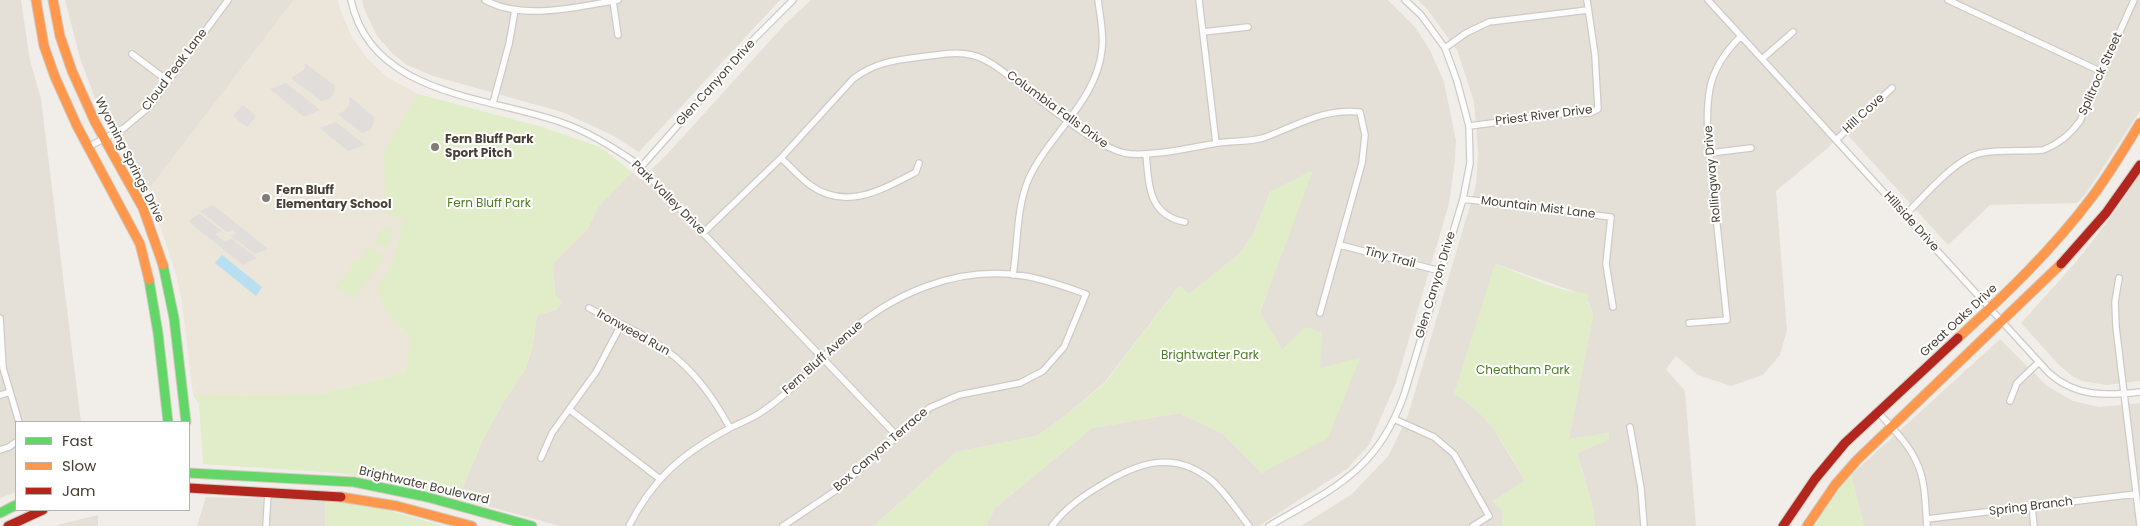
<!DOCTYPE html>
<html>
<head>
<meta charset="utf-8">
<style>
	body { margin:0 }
	#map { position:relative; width:2140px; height:526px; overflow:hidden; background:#f1eeea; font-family:Poppins,sans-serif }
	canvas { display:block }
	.legend { position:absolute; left:15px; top:421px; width:175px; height:90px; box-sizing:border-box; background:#fff; border:1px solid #b6b2ae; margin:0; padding:6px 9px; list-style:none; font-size:15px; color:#483f35 }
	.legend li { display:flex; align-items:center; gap:10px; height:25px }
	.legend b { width:25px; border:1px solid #b6b2ae }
</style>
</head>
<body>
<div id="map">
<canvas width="2140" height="526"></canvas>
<ul class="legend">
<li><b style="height:6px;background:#63d668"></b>Fast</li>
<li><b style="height:6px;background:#ff974d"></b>Slow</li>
<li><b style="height:6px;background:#b3261e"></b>Jam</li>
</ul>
</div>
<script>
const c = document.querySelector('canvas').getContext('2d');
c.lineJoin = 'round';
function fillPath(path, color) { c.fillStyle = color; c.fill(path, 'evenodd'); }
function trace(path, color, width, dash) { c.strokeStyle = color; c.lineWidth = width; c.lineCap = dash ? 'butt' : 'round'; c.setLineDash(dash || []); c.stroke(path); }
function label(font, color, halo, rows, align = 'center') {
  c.font = font + ' Poppins,sans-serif'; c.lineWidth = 4; c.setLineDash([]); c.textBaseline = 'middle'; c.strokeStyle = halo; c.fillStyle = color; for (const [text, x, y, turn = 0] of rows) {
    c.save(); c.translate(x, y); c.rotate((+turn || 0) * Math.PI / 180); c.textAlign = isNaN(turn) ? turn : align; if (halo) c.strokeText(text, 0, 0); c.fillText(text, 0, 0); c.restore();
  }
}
const residential = new Path2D(`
	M0,0H21L30,60L41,99L81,422H16V492L0,498Z
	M65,0H294L146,193L97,104L80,58Z
	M362,0H780L639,152L612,135L562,112L433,76L407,65L393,54L377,36L365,11Z
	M811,0H1388L1415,27L1430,50L1444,82L1456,140L1455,161L1449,204L1396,383L1369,445L1347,469L1259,526H986L995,508L1092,428L1179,413L1223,434L1262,473L1359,359L1320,369L1282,350L1260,312L1312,171L1270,192L1253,235L1239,254L1189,294L1179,286L1104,383L1061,419L1037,436L956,452L874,526H560L458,498L483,439L504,401L525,370L532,349L537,315L556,310L553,264L587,230L598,207L632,172L641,180L671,150L785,24Z
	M1418,0H2140V111L2085,195L2077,203L1990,205L1948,245L1843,130L1828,148L1776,191L1787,330L1780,355L1763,375L1731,386L1698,375L1676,356L1666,369L1685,391L1696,526H1595L1593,508L1577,453L1609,439V433L1569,439L1593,315L1587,299L1579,293L1496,264L1455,394L1470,404L1489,421L1525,481L1494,501L1503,511L1502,526H1301L1352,494L1389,455L1408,415L1476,185L1478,152L1474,102L1457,50L1427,9Z
	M2140,174V381L2106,385L2082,381L2072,376L2059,365L2021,323L2075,263L2117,209Z
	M2000,339L2047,386L2073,401L2099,407L2140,403V526H1864L1851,475Z
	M206,497L325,500L326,522L325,526H197Z
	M98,515V526H56L61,524Z`);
const education = new Path2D(`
	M294,0H338L339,7L353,39L368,59L387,77L418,94L387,146L403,219L394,258L379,289L386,311L411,339L405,373L321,394L193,395L182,302L176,274L159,223L146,193Z`);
const green = new Path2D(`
	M418,94L542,127L600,147L632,172L598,207L587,230L553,264L555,294L562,302L556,310L537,315L532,349L525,370L504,401L483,439L458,498L387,480L339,473L203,464L199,404L193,395L321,394L405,373L411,339L386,311L378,289L394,258L403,219L385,213L384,155L387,146Z
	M1313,170L1260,312L1282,350L1305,327L1322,332L1320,368L1360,358L1328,438L1262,473L1223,434L1179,413L1092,428L995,508L986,526H874L956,452L1037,436L1061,419L1105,383L1179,286L1189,294L1239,254L1246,245L1253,235L1270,192Z
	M383,226L394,230L386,247L375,243Z
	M369,246L385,258L353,299L336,287L357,259L360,261Z
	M1495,264C1522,274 1559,293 1588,293V304L1593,315L1569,439L1609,433V439L1577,453L1593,508L1595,526H1502L1503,511L1493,501L1525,481C1504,445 1492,417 1454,394Z
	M1851,475L1864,526H1816L1819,515Z
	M325,500L362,503L443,526H325Z`);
const parking = new Path2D(`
	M305,63L335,86L334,94L329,99L321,101L291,78L304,70Z
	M286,83L320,110L304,117L270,89Z
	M350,97L374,117L373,125L370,130L362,133L338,114L344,111L349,105Z
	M243,105L256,116L247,127L233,116Z
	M336,122L365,145L348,151L320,128Z
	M213,205L268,249L255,254L231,236L236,233L233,230L227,232L200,211Z
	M200,214L222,231L215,234L224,241L232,239L257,258L243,265L189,222L193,217Z`);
const water = new Path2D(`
	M222,255L262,287L256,296L215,263Z`);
const street = new Path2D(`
	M351,0C371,96 488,96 563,123C589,132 613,147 636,163L897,436
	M485,0C523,21 577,7 618,0
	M1199,0L1216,143
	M1708,0L2049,373C2076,397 2106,396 2140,392
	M1948,0L2102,72
	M613,1L618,35
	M1203,32L1248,27
	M1445,48L1466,33L1489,22L1588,10
	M132,54L168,81
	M1762,59L1793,32
	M493,103L509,44L515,10
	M1469,126L1563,114L1590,113L1598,109L1595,55L1587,0
	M1836,140L1892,88
	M88,147L124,128L149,107L228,0
	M1710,153L1751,148
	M1146,154C1149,185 1148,215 1185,222
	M781,158C791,167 799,177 810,185C846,211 882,190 916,172L919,163
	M641,167L755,38L793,0
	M1463,199L1611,217L1606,264L1613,307
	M1905,215C1924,197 1956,157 1982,153C2002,149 2023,152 2043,150C2059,144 2070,135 2080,121L2134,0
	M703,233L781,158L853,79C874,63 894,60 920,57C937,55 955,51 972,55C988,59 1001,70 1014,80C1043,101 1091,144 1124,153C1147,158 1193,147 1218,143C1232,141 1249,142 1263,138C1296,126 1323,108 1360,112L1365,135L1362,163L1320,313
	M1340,245L1440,271
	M1013,275C1018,243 1016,208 1029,178C1050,133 1097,101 1102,49C1104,33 1100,16 1098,0
	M2119,278L2115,302L2116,327L2140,525
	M589,308C615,322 644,333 667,351C695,371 714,399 730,428
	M0,318L3,368L19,422
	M1689,323L1727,320C1722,276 1718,231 1713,187C1710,155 1704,120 1710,88C1714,67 1727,50 1741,36
	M0,395L10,392
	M2010,401L2017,383L2039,362
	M570,410L660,479
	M1878,412C1891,427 1908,443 1916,461C1926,480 1925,505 1927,526
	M1394,419L1434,437L1454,454L1489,516L1473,526
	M1630,427L1641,488L1644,526
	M0,450L9,447L16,442
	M541,458L552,433L596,372L621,325
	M2032,507L2034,526
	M1927,519L2136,494
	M266,526L268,493
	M629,526C653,478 683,453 730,428C740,423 751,419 760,413C792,392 817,362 844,337C892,293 959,265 1024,276C1045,279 1066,287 1086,294L1064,347L1043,371L1020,383L959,395L929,408L838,489L783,526
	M1052,526C1067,506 1086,494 1108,481C1143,461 1175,452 1210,479C1224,490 1238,512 1249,526
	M1269,526C1334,488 1377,471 1404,395L1463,199L1470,163L1469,126L1457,81L1445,48L1421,15L1405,0`);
const fast = new Path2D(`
	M163,265L174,318L186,422
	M149,280L158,333L168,422
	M189,473L354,482L427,497L532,526
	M0,513L16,505`);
const slow = new Path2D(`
	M36,0L44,46L55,77L77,126L140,244L149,280
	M53,0L60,36L72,71L95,122L143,208L163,265
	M1958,338C2006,294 2053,249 2092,197C2110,173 2125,148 2140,123
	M341,497L397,506L472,526
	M1807,526L1835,485L1857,460L2061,264`);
const jam = new Path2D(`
	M2061,264L2106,213L2140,165
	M189,488L341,497
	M8,526L43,510
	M1783,526L1815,479L1845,443L1958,338`);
const markers = [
	[435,147,5,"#837c74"],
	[266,198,5,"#837c74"]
];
const streetNames = [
	["Cloud Peak Lane",175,70,-53],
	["Splitrock Street",2101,74,-66],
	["Glen Canyon Drive",716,83,-48],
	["Columbia Falls Drive",1057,110,36],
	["Hill Cove",1864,114,-43],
	["Priest River Drive",1544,116,-7],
	["Wyoming Springs Drive",129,160,63],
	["Rollingway Drive",1713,174,-95],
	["Park Valley Drive",668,198,45],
	["Mountain Mist Lane",1538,208,7],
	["Hillside Drive",1911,222,48],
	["Tiny Trail",1390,258,15],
	["Glen Canyon Drive",1436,285,-73],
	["Great Oaks Drive",1959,321,-43],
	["Ironweed Run",633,333,29],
	["Fern Bluff Avenue",823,358,-42],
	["Box Canyon Terrace",881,450,-41],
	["Brightwater Boulevard",424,486,13],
	["Spring Branch",2031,507,-7]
];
const poiNames = [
	["Fern Bluff Park",445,140],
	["Sport Pitch",445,154],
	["Fern Bluff",276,191],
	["Elementary School",276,205]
];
const parkNames = [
	["Fern Bluff Park",489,204],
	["Brightwater Park",1210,356],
	["Cheatham Park",1523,371]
];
fillPath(residential, '#e5e0d7');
fillPath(education, '#ece5d9');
fillPath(green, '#e1ecc9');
fillPath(parking, '#e0ddda');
fillPath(water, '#b8dff1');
trace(street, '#cecac6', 8);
trace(fast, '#d1cbc1', 11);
trace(slow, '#d1cbc1', 11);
trace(jam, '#d1cbc1', 11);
trace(street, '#fdfcfc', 5.5);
trace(fast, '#63d668', 9);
trace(slow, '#ff974d', 9);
trace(jam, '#b3261e', 9);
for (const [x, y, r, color] of markers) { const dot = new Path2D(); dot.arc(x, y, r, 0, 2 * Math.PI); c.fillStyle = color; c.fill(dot); trace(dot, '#fff', 2); }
label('12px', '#483f35', '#fff', streetNames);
label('bold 12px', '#483f35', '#fff', poiNames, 'left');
label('12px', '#4d7c26', '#fff', parkNames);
</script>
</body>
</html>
